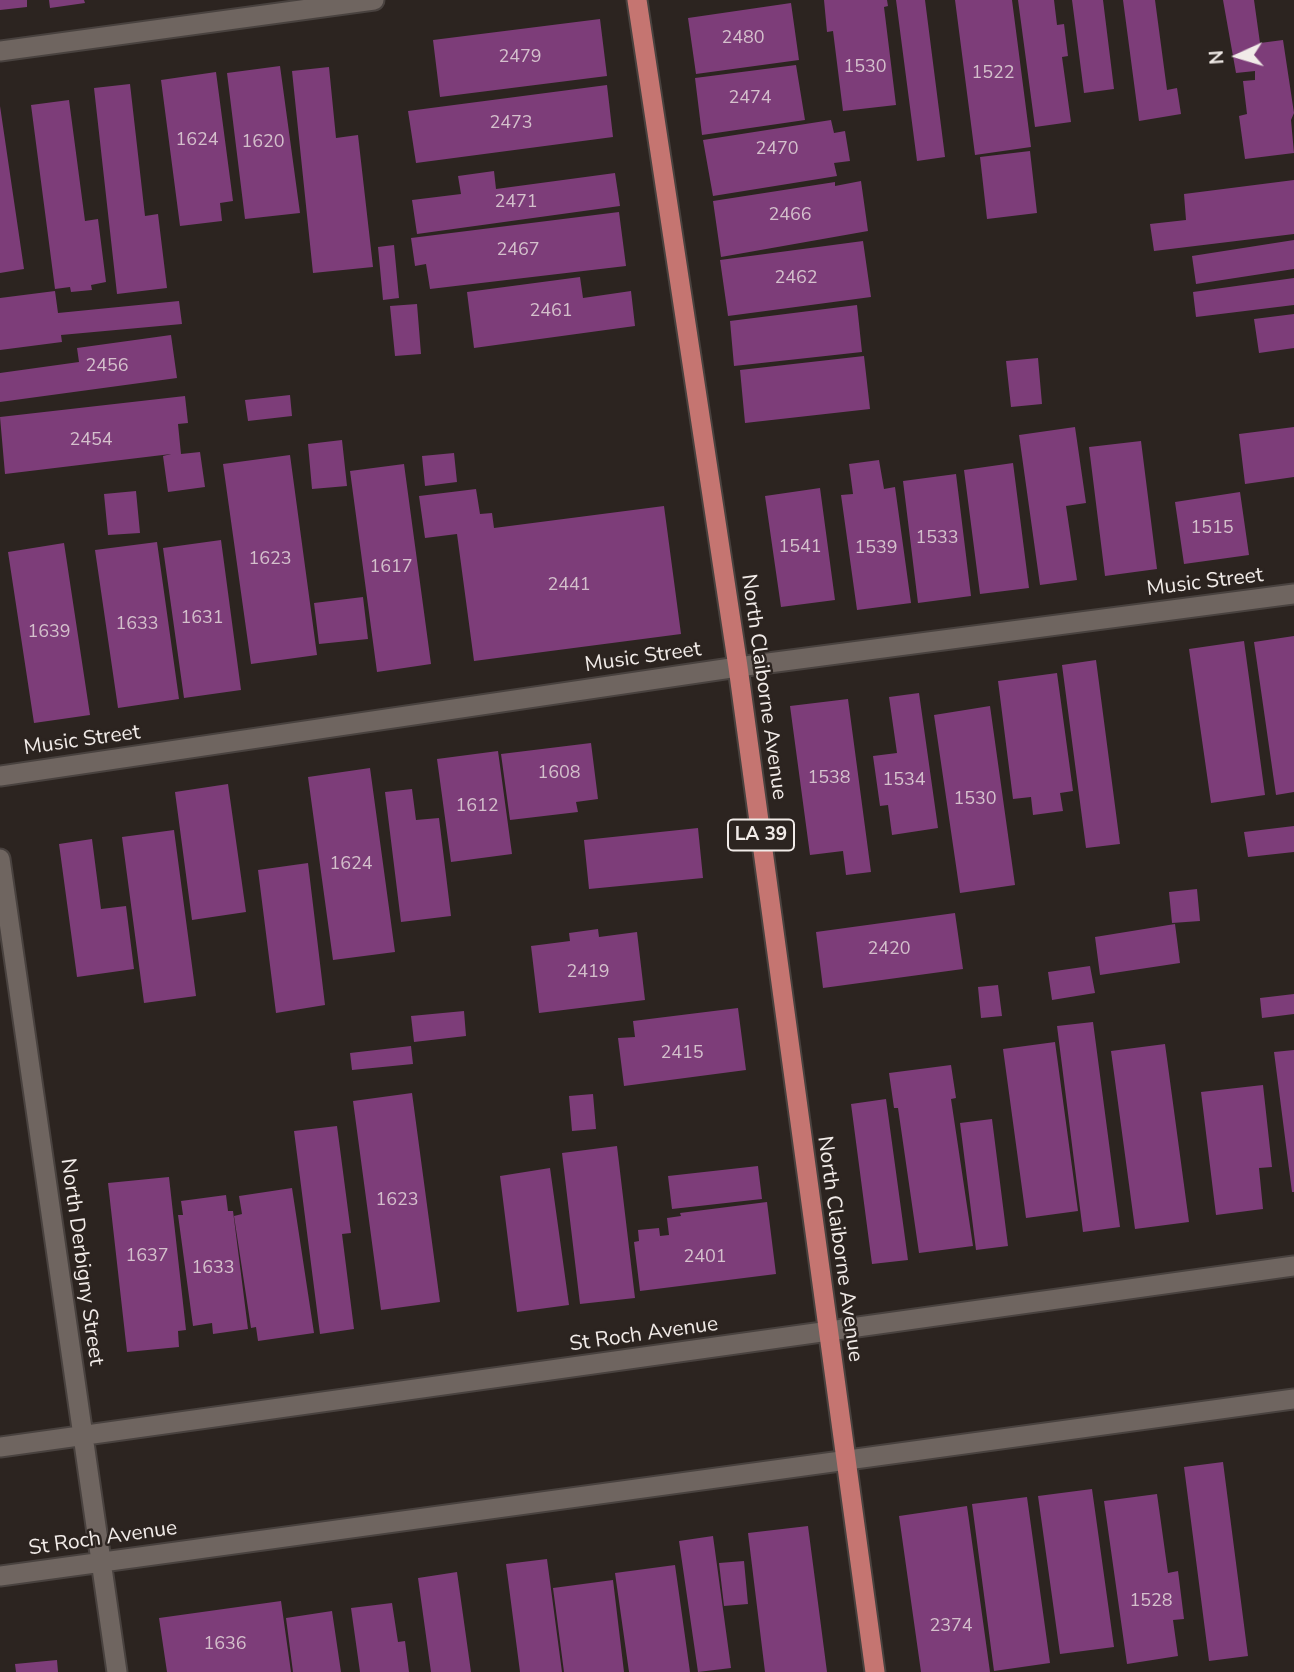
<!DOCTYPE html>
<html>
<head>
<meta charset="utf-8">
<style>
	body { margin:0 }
	#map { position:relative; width:1294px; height:1672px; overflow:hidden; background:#2c2420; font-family:"Nunito Sans",sans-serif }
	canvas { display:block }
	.north { position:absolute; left:1203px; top:21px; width:70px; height:70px; -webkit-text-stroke:5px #2c2420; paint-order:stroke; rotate:266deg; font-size:19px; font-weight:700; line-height:28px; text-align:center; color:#f1ebe8 }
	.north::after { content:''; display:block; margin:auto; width:24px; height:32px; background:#f1ebe8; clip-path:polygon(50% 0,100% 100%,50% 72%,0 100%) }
</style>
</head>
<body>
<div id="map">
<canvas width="1294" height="1672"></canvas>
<div class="north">N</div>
</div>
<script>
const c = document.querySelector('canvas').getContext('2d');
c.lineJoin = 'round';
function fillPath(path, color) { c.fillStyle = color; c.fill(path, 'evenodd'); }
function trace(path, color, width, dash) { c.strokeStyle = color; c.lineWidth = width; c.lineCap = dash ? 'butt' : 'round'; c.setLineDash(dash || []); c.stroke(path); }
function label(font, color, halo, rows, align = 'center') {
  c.font = font + ' "Nunito Sans",sans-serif'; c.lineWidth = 5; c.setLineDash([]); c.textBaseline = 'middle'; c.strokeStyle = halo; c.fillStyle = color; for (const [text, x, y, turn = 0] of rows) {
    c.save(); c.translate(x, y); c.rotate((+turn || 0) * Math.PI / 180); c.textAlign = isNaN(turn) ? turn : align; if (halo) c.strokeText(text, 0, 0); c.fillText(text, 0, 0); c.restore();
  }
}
const building = new Path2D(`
	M0,0H27V7L0,10Z
	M49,0H84L85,3L50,8Z
	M824,0H887L888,6L884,7L896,105L843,111L833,31L827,32Z
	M896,0H925L945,157L917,161Z
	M955,0H1012L1031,147L975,155Z
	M1018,0H1054L1057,25L1064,24L1068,56L1062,57L1071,122L1035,127Z
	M1072,0H1103L1114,89L1084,93Z
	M1123,0H1155L1167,90L1177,88L1181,114L1139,121Z
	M1223,0H1254L1260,43L1283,40L1294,113L1291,120L1294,153L1245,159L1239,116L1247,114L1243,81L1255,80V71L1236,73Z
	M791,3L799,60L696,74L688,18Z
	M600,19L607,76L440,97L433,40Z
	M796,65L805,120L702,135L695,78Z
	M280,66L300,213L245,219L227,73Z
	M329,67L336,138L358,135L373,267L313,273L292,71Z
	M216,72L233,201L220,203L222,221L180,226L161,80Z
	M130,84L145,216L158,214L167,288L117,294L94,88Z
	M607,85L613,137L416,163L408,111Z
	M69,100L85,221L98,219L106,282L91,285L92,290L71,292L70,287L55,289L31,105Z
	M0,106L24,269L0,273Z
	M831,120L834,133L845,131L850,161L834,163L837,176L713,196L703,140Z
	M1030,151L1037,213L987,219L980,157Z
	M494,171L496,189L615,173L620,206L417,234L412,200L461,194L458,176Z
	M1294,180V234L1154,251L1150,224L1186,220L1184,194Z
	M861,181L868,231L721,257L713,201L835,182V186Z
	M619,212L626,266L430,289L426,264L415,266L411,238Z
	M1294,240V269L1196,284L1192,256Z
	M863,241L871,297L728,316L720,260Z
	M394,245L399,298L383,300L378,247Z
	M580,277L583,298L631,291L635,326L474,348L467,292Z
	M1294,278V305L1196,317L1193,292Z
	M55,291L58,313L179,301L182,324L61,335L62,342L0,350V298Z
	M417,304L421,354L395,356L390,306Z
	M857,305L862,352L734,366L730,321Z
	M1294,314V348L1259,353L1254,319Z
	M171,335L177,378L0,402V373L79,362L77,348Z
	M864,356L870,409L745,423L740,370Z
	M1038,358L1042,404L1011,407L1006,361Z
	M290,395L292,416L248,421L245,400Z
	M185,396L188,423L178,424L181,454L200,452L205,487L168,492L163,456L171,454L5,474L0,417Z
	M1075,427L1086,503L1066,506L1077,580L1040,585L1019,435Z
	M1294,427V477L1245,484L1239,434Z
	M342,440L347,486L312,489L308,444Z
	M1141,441L1157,569L1105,576L1089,447Z
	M454,453L457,482L425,486L422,456Z
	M290,455L317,655L251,664L223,464Z
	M879,460L884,489L895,487L911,603L857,610L841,495L853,494L849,464Z
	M1013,463L1029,588L980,594L964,470Z
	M404,464L431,664L377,672L350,471Z
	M956,474L971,596L918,603L903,481Z
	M820,488L835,600L781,607L765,496Z
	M476,489L480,514L492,513L494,528L664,506L681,634L474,661L457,534L425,538L419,496Z
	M136,491L140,533L108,535L104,494Z
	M1240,492L1249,555L1184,564L1175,502Z
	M221,540L241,690L184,698L163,548Z
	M157,542L179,699L118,708L95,550Z
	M64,543L90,715L34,723L8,552Z
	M363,597L368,639L319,644L314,603Z
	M1294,636V792L1276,795L1254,642Z
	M1244,641L1265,795L1211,803L1189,649Z
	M1096,660L1120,844L1086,848L1062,665Z
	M1057,673L1073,791L1060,793L1063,811L1033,815L1031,797L1013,799L998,681Z
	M919,693L938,828L892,835L888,805L880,806L873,756L897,753L889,697Z
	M848,699L871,872L846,875L843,851L810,855L790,706Z
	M990,706L1015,885L960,893L934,715Z
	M591,743L598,799L576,802L578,812L510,820L501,754Z
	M498,751L512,854L451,862L437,759Z
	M370,768L395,952L333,960L308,777Z
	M228,784L246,912L192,920L175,792Z
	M412,789L416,820L439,818L451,916L401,922L385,792Z
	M1294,826V852L1248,857L1244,832Z
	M698,828L703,878L589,889L584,840Z
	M174,830L196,996L144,1003L122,837Z
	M92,839L101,909L126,906L134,969L77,977L59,844Z
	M308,863L325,1005L276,1013L258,870Z
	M1197,889L1200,921L1172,923L1169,892Z
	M955,913L963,969L823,988L816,932Z
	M1175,924L1180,963L1100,975L1095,937Z
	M598,929L599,937L637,932L645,1000L539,1013L531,946L570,941L569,933Z
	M1090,966L1095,993L1052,1000L1048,972Z
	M998,985L1002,1016L981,1018L978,987Z
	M1294,994V1014L1262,1018L1260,998Z
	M738,1008L746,1070L624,1086L618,1038L635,1037L633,1021Z
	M464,1011L466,1036L414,1042L411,1016Z
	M1093,1022L1120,1227L1083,1232L1057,1026Z
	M1055,1042L1078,1211L1026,1218L1003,1049Z
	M1165,1044L1189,1222L1135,1229L1111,1051Z
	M411,1046L413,1064L352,1070L350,1053Z
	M1294,1050V1192H1292L1274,1052Z
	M951,1065L956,1098L951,1099L973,1246L919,1253L898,1108H894L889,1073Z
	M1263,1085L1272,1167L1259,1168L1263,1209L1216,1215L1201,1092Z
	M412,1093L440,1302L381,1310L353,1101Z
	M593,1094L596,1129L572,1131L569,1096Z
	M886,1099L908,1260L872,1264L851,1104Z
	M992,1119L1008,1246L976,1250L960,1123Z
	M337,1126L351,1233L342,1234L354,1329L320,1334L294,1131Z
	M617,1146L635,1298L580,1304L562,1153Z
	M758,1166L762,1199L672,1209L668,1176Z
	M550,1168L569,1305L517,1312L500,1176Z
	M169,1177L186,1330L178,1331L179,1347L127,1352L108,1183Z
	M292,1188L314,1333L258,1341L256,1327L251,1328L234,1216L242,1214L239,1196Z
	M226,1195L228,1211H233L248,1329L213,1334L212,1323L193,1326L178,1215H183L181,1201Z
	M767,1202L776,1274L640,1291L634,1242L639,1241L638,1230L659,1228L660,1236L669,1235L667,1218L681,1216L680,1213Z
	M1223,1462L1248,1656L1209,1661L1184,1467Z
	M1092,1489L1114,1647L1060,1654L1038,1496Z
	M1157,1494L1168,1573L1178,1571L1184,1619L1173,1620L1178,1656L1127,1664L1104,1501Z
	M1027,1497L1050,1663L994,1671L972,1504Z
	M967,1506L990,1672H921L899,1516Z
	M808,1526L827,1672H765L748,1533Z
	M713,1536L731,1668L698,1672L679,1541Z
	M547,1559L562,1672H520L506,1564Z
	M744,1561L748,1604L724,1606L719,1563Z
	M675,1565L690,1672H629L615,1573Z
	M457,1572L471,1672H431L418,1578Z
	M613,1580L624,1672H564L553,1588Z
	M281,1601L291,1672H167L159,1618Z
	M392,1603L398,1642L405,1641L409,1672H360L351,1608Z
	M332,1611L341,1672H293L286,1618Z
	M57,1660L58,1672H16L15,1664Z`);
const minor = new Path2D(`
	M0,51L374,0
	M0,776L738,667L1294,594
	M0,859L117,1672
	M0,1447L1294,1266
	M0,1576L1294,1399`);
const primary = new Path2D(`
	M637,0L738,667L875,1672`);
const numberNames = [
	["2480",743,39],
	["2479",520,58],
	["1530",865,68],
	["1522",993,74],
	["2474",750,99],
	["2473",511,124],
	["1624",197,141],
	["1620",263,143],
	["2470",777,150],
	["2471",516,203],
	["2466",790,216],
	["2467",518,251],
	["2462",796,279],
	["2461",551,312],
	["2456",107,367],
	["2454",91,441],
	["1515",1212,529],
	["1533",937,539],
	["1541",800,548],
	["1539",876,549],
	["1623",270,560],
	["1617",391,568],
	["2441",569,586],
	["1631",202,619],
	["1633",137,625],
	["1639",49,633],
	["1608",559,774],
	["1538",829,779],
	["1534",904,781],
	["1530",975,800],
	["1612",477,807],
	["1624",351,865],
	["2420",889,950],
	["2419",588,973],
	["2415",682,1054],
	["1623",397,1201],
	["1637",147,1257],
	["2401",705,1258],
	["1633",213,1269],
	["1528",1151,1602],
	["2374",951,1627],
	["1636",225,1645]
];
const shields = [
	[761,835,66]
];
const shieldNames = [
	["LA 39",761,835]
];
const streetNames = [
	["Music Street",1205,583,-7],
	["Music Street",643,658,-8],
	["North Claiborne Avenue",763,687,82],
	["Music Street",82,741,-8],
	["North Claiborne Avenue",839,1249,82],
	["North Derbigny Street",81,1262,82],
	["St Roch Avenue",644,1335,-8],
	["St Roch Avenue",103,1539,-8]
];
fillPath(building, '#7d3d79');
trace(minor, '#49423f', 23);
trace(primary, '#49423f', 23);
trace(minor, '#6f6560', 19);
trace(primary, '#c57571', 19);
label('18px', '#d4c0cc', null, numberNames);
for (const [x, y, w] of shields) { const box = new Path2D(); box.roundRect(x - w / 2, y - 15.5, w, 31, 5); c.fillStyle = '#2c2420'; c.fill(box); trace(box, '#f1ebe8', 2); }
label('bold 19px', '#f1ebe8', null, shieldNames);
label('21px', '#f1ebe8', '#2c2420', streetNames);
</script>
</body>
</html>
